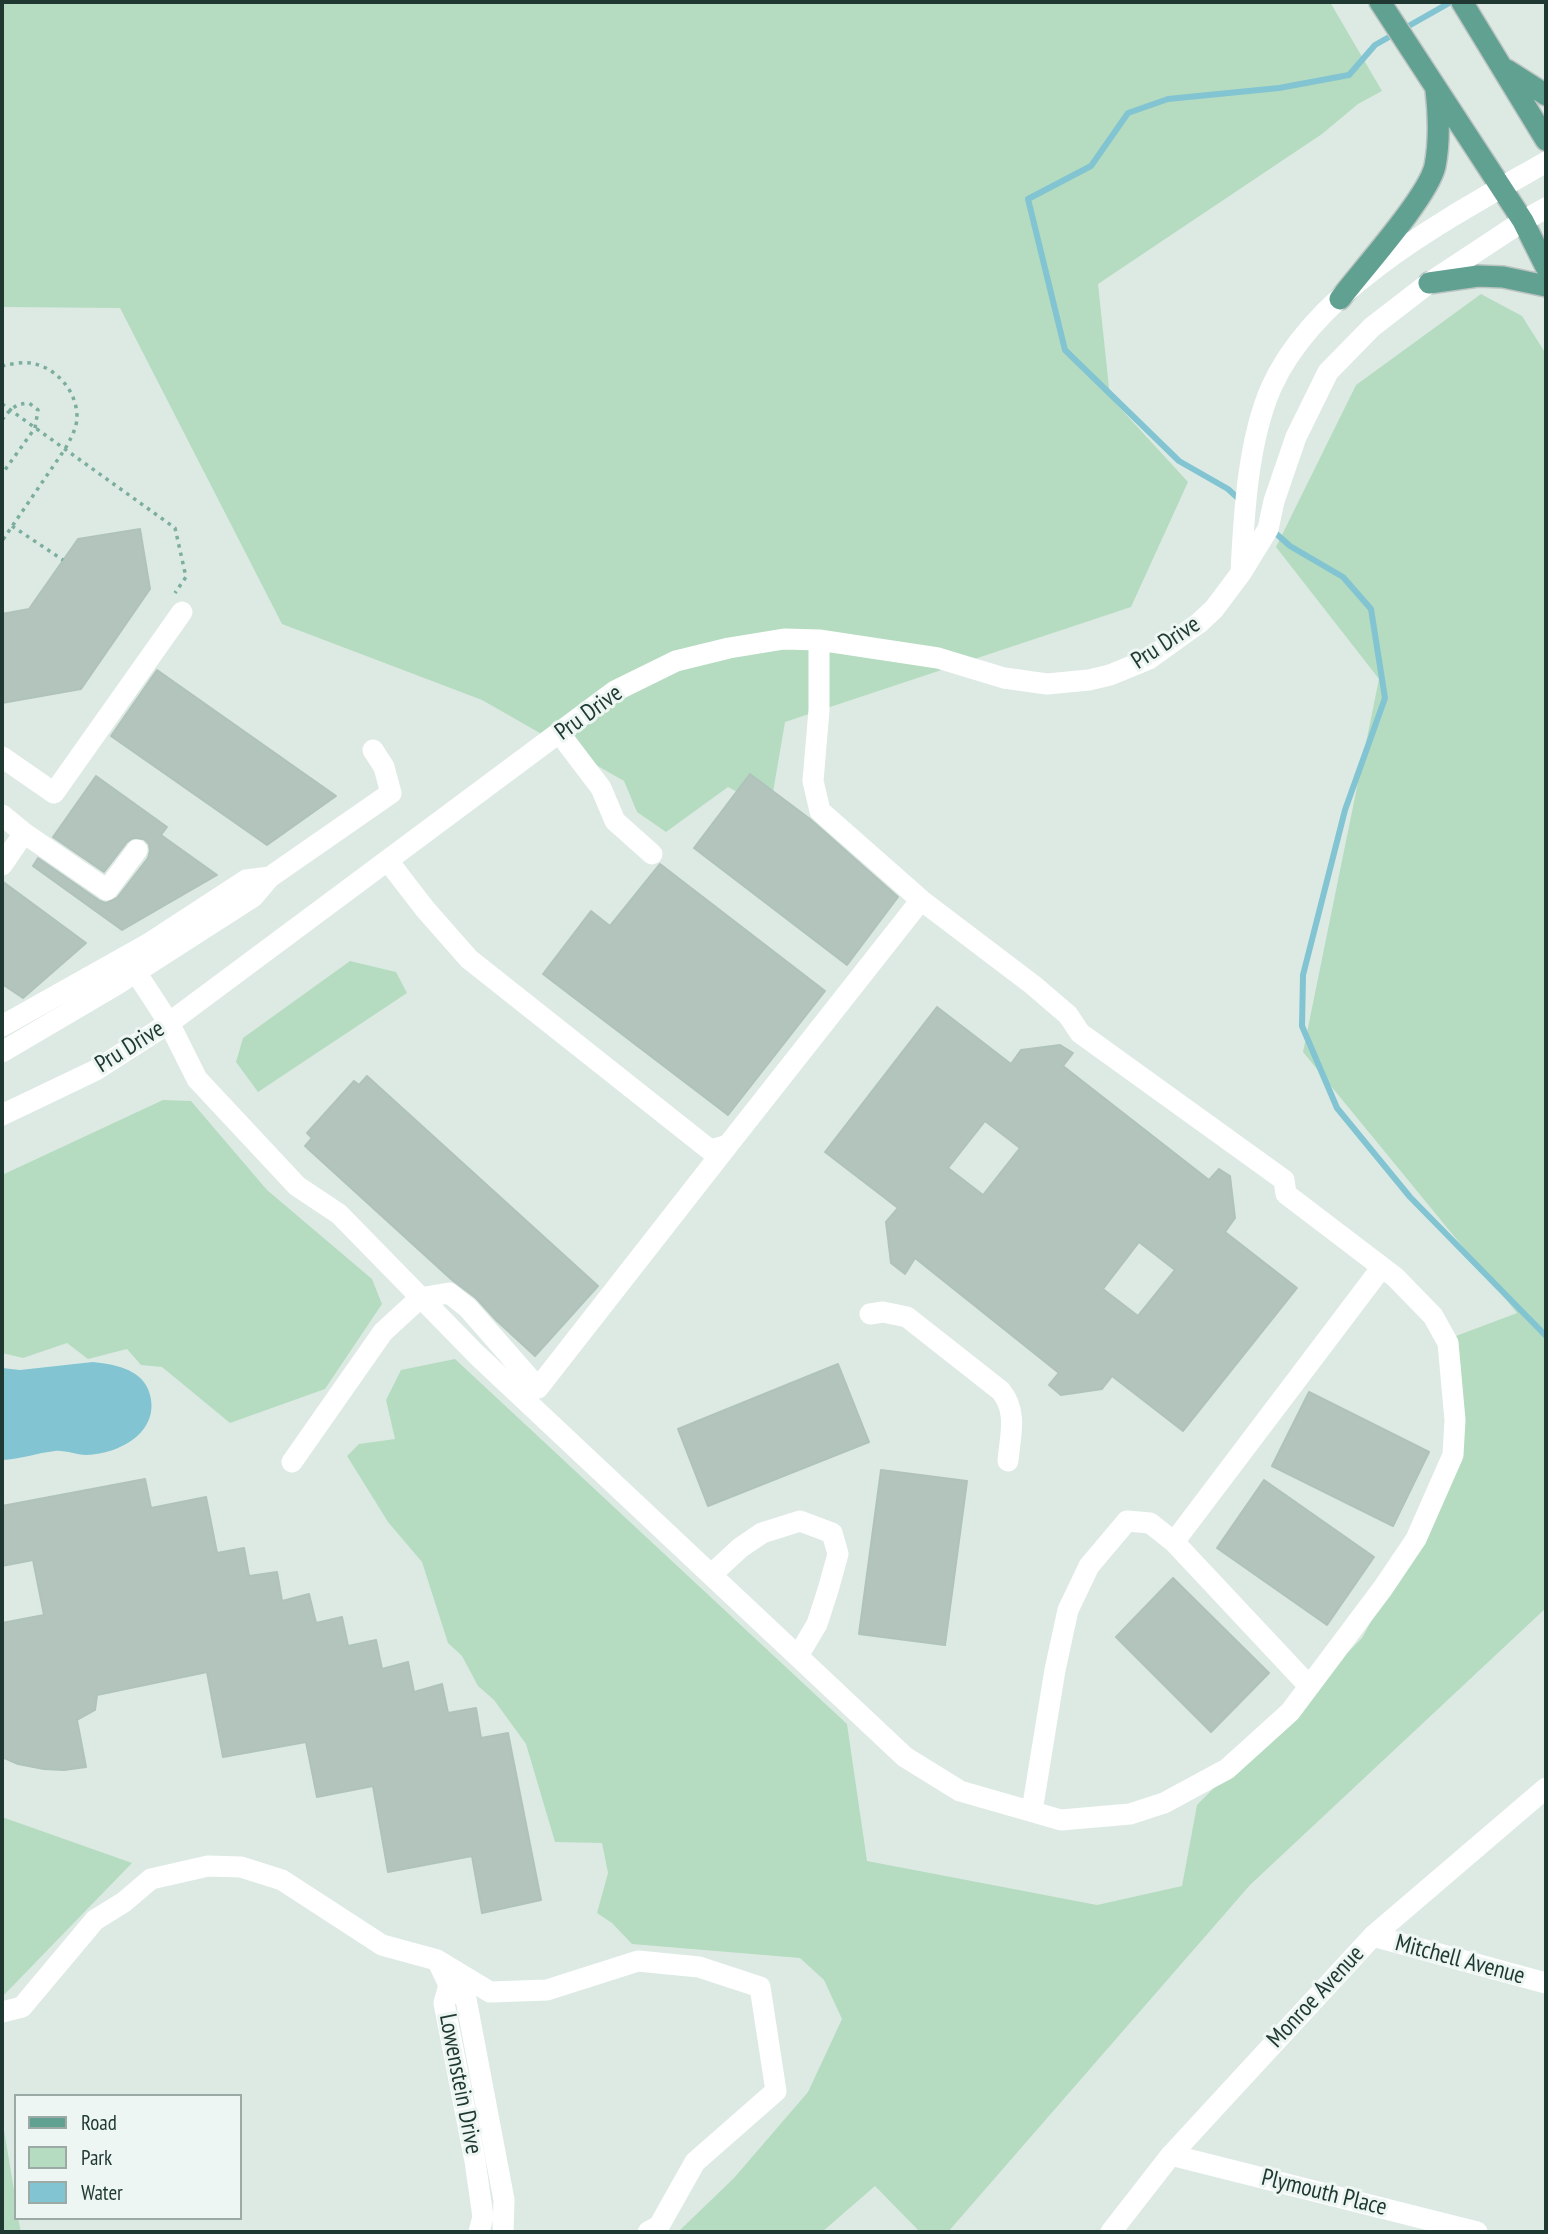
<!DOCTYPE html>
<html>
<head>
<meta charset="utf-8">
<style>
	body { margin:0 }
	#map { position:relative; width:1548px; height:2234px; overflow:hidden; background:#ddeae4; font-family:"PT Sans Narrow",sans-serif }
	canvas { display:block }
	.frame { position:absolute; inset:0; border:4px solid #1f3932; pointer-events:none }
	.legend { position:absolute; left:14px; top:2094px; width:228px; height:126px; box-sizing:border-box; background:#edf6f2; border:2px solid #9baaa5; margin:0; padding:9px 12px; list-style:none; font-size:21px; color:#1f3932 }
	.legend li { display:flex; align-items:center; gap:14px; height:35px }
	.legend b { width:35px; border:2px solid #9baaa5 }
</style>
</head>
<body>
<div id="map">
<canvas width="1548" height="2234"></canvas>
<div class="frame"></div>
<ul class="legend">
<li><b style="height:9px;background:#60a191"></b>Road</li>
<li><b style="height:19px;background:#b5dcc0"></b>Park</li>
<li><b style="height:19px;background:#82c4d1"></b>Water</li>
</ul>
</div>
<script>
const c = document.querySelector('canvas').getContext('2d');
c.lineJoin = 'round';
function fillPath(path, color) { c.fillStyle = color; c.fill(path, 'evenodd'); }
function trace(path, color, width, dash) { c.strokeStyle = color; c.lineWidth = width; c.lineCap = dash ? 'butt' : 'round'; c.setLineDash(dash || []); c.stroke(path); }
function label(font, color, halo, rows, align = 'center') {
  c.font = font + ' "PT Sans Narrow",sans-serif'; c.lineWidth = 6; c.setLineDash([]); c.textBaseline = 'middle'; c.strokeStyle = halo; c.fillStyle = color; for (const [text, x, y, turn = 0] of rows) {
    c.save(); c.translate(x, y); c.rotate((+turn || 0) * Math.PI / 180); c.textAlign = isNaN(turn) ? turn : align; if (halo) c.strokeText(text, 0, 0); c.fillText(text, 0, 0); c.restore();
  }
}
const green = new Path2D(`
	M2,2H1330L1382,91L1358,104L1322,134L1098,284L1110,397L1188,482L1131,607L785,722L770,810L728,787L666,832L637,812L624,781L482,700L282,624L120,308L2,307Z
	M1481,294L1522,316L1546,354V1608L1250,1885L948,2232H920L875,2186L822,2232H678L734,2178L808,2092L842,2019L824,1980L800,1958L632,1944L612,1923L597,1913L608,1873L602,1843L555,1842L526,1744L494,1700L478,1686L462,1656L448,1643L422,1562L388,1522L347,1456L359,1444L395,1439L386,1400L401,1370L455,1359L847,1724L867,1861L1097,1905L1182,1886L1197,1805L1362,1638L1461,1456L1456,1336L1517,1313L1303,1052L1379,679L1276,547L1356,385Z
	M350,961L396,972L407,993L258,1092L236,1062L243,1038Z
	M163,1100L191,1101L267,1190L372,1279L382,1304L325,1389L230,1423L162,1367L141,1365L127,1349L88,1359L67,1343L23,1358L2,1353V1175Z
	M2,1817L132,1863L2,1997Z
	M2,2118L16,2202V2218H18L21,2232H2Z`);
const water = new Path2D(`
	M93,1362C113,1364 140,1369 148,1389C164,1429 122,1454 86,1455C76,1455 65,1450 55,1451C37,1453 21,1459 2,1460V1368L20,1370Z`);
const stream = new Path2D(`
	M1241,501L1228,489L1179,461L1065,350L1028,199L1091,166L1128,113L1168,99L1279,88L1349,75L1375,45L1451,2
	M1272,530L1290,546L1343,577L1371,609L1385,698L1345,810L1303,975L1302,1026L1337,1108L1410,1197L1546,1336`);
const building = new Path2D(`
	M140,529L150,589L81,689L2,703V614L29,609L78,539Z
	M157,670L336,796L267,845L111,736Z
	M750,774L810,819L898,897L847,965L694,848Z
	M96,776L167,827L161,835L217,875L122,930L33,866L38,858L100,901L106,903L117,898L148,858L150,851L149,844L144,839L133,838L127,842L104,872L53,837Z
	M660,864L825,991L728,1115L543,974L591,911L610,926Z
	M2,881L86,943L23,998L2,984Z
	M937,1007L1011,1064L1021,1050L1060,1045L1073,1053L1063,1066L1209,1180L1219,1169L1230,1176L1235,1218L1225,1232L1297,1288L1183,1431L1112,1376L1102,1389L1061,1395L1049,1385L1059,1373L915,1258L905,1274L891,1263L886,1222L898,1208L825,1152ZM985,1121L1020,1148L983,1195L948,1168ZM1139,1242L1175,1270L1138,1316L1103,1289Z
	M367,1076L598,1286L535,1356L497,1321L476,1298L452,1280L305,1146L312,1138L307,1133L354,1081L359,1085Z
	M838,1364L869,1442L708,1506L678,1429Z
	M1309,1392L1429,1452L1393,1526L1272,1466Z
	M881,1470L967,1481L945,1645L859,1634Z
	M145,1479L151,1508L206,1497L217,1553L244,1548L249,1576L277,1572L282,1601L309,1594L316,1623L342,1617L348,1646L376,1640L382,1669L408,1662L414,1692L442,1684L448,1713L476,1708L481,1738L508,1733L541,1900L482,1913L472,1856L388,1872L373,1786L317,1797L306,1742L223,1757L207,1672L97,1695L95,1710L77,1720L86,1767L64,1770L44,1769L18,1764L2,1757V1623L44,1615L33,1560L2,1566V1506Z
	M1264,1480L1374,1557L1327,1625L1217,1548Z
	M1173,1578L1269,1673L1211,1732L1116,1637Z`);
const path = new Path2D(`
	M2,366C12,364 25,361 35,364C59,370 77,393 77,417C77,428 70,440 65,449L2,541
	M2,404L175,528L186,577L175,593
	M2,420C10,409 15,404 29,403L38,410L35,428L2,474
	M12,526L63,560`);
const minor = new Path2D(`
	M1241,571C1244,513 1248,441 1271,388C1316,286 1454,215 1546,162
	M560,734L601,788L615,821L652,854
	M2,757L54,793L182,612
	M2,815L24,833
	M388,861L425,909L469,959L710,1150L728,1145L921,900
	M2,865L24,833L107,890L137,850
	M270,877L391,793L384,767L373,750
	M126,957L169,1023L197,1079L297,1186L339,1214L477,1355L905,1757L960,1791L1061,1820L1130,1814L1164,1803L1227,1769L1290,1712L1383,1588L1416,1539L1453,1455L1455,1420L1448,1343L1433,1316L1395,1277L1286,1194L1284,1180L1080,1033L1068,1015L1033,985L921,900L820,811L813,781L819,710V640
	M2,1026L148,944L246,880L270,877L253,897L116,985L2,1052
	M2,1115L96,1070L169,1023L615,691L676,661L729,648L784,639L819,640L938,658L1004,678L1047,684L1089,680L1110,675L1149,659L1199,623L1214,609L1241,573L1268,529L1274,501L1296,437L1328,372L1372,327L1429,283L1523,221L1546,208
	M870,1314L883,1312L907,1317L1001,1391C1018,1412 1010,1436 1008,1461
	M292,1462L383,1332L420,1298L449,1293L468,1308L538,1388L728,1145
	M1174,1542L1309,1686
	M712,1574L740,1548L762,1533L800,1521L832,1533L838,1554L828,1590L817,1624L798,1656
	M1032,1811L1055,1670L1068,1610L1089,1566L1127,1521L1150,1523L1174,1542L1382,1267
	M1373,1936L1546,1983
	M437,1960L449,1985L466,1999L504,2200L503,2232
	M449,1985L444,2003L475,2161L483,2217L479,2232
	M2,2012L22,2007L95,1920L124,1902L151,1879L208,1866L241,1867L282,1880L382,1945L437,1960L490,1992L547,1990L638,1961L699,1967L760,1987L776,2091L695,2162L659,2226L648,2232
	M1171,2155L1477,2232
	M1111,2232L1171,2155L1373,1936L1546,1788`);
const major = new Path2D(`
	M1380,2L1523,221L1546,267
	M1462,2L1546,140
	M1507,70L1546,95
	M1429,283L1478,276L1503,277L1546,286
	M1340,299C1362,270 1428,197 1435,166C1440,140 1439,116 1436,90`);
const streetNames = [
	["Pru Drive",1166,643,-33],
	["Pru Drive",589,713,-36],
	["Pru Drive",130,1047,-32],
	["Mitchell Avenue",1460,1960,15],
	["Monroe Avenue",1316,1997,-47],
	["Lowenstein Drive",460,2084,79],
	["Plymouth Place",1324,2193,14]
];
fillPath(green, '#b5dcc0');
fillPath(water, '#82c4d1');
trace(stream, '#82c4d1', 6);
fillPath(building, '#b3c4bd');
trace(building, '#b0c3bb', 2);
trace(major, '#bcc4c2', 24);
trace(path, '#7cae9f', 3.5, [3.5, 5]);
trace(minor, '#fff', 21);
trace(major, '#60a191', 21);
label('24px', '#1f3932', '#edf6f2', streetNames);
</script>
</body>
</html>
